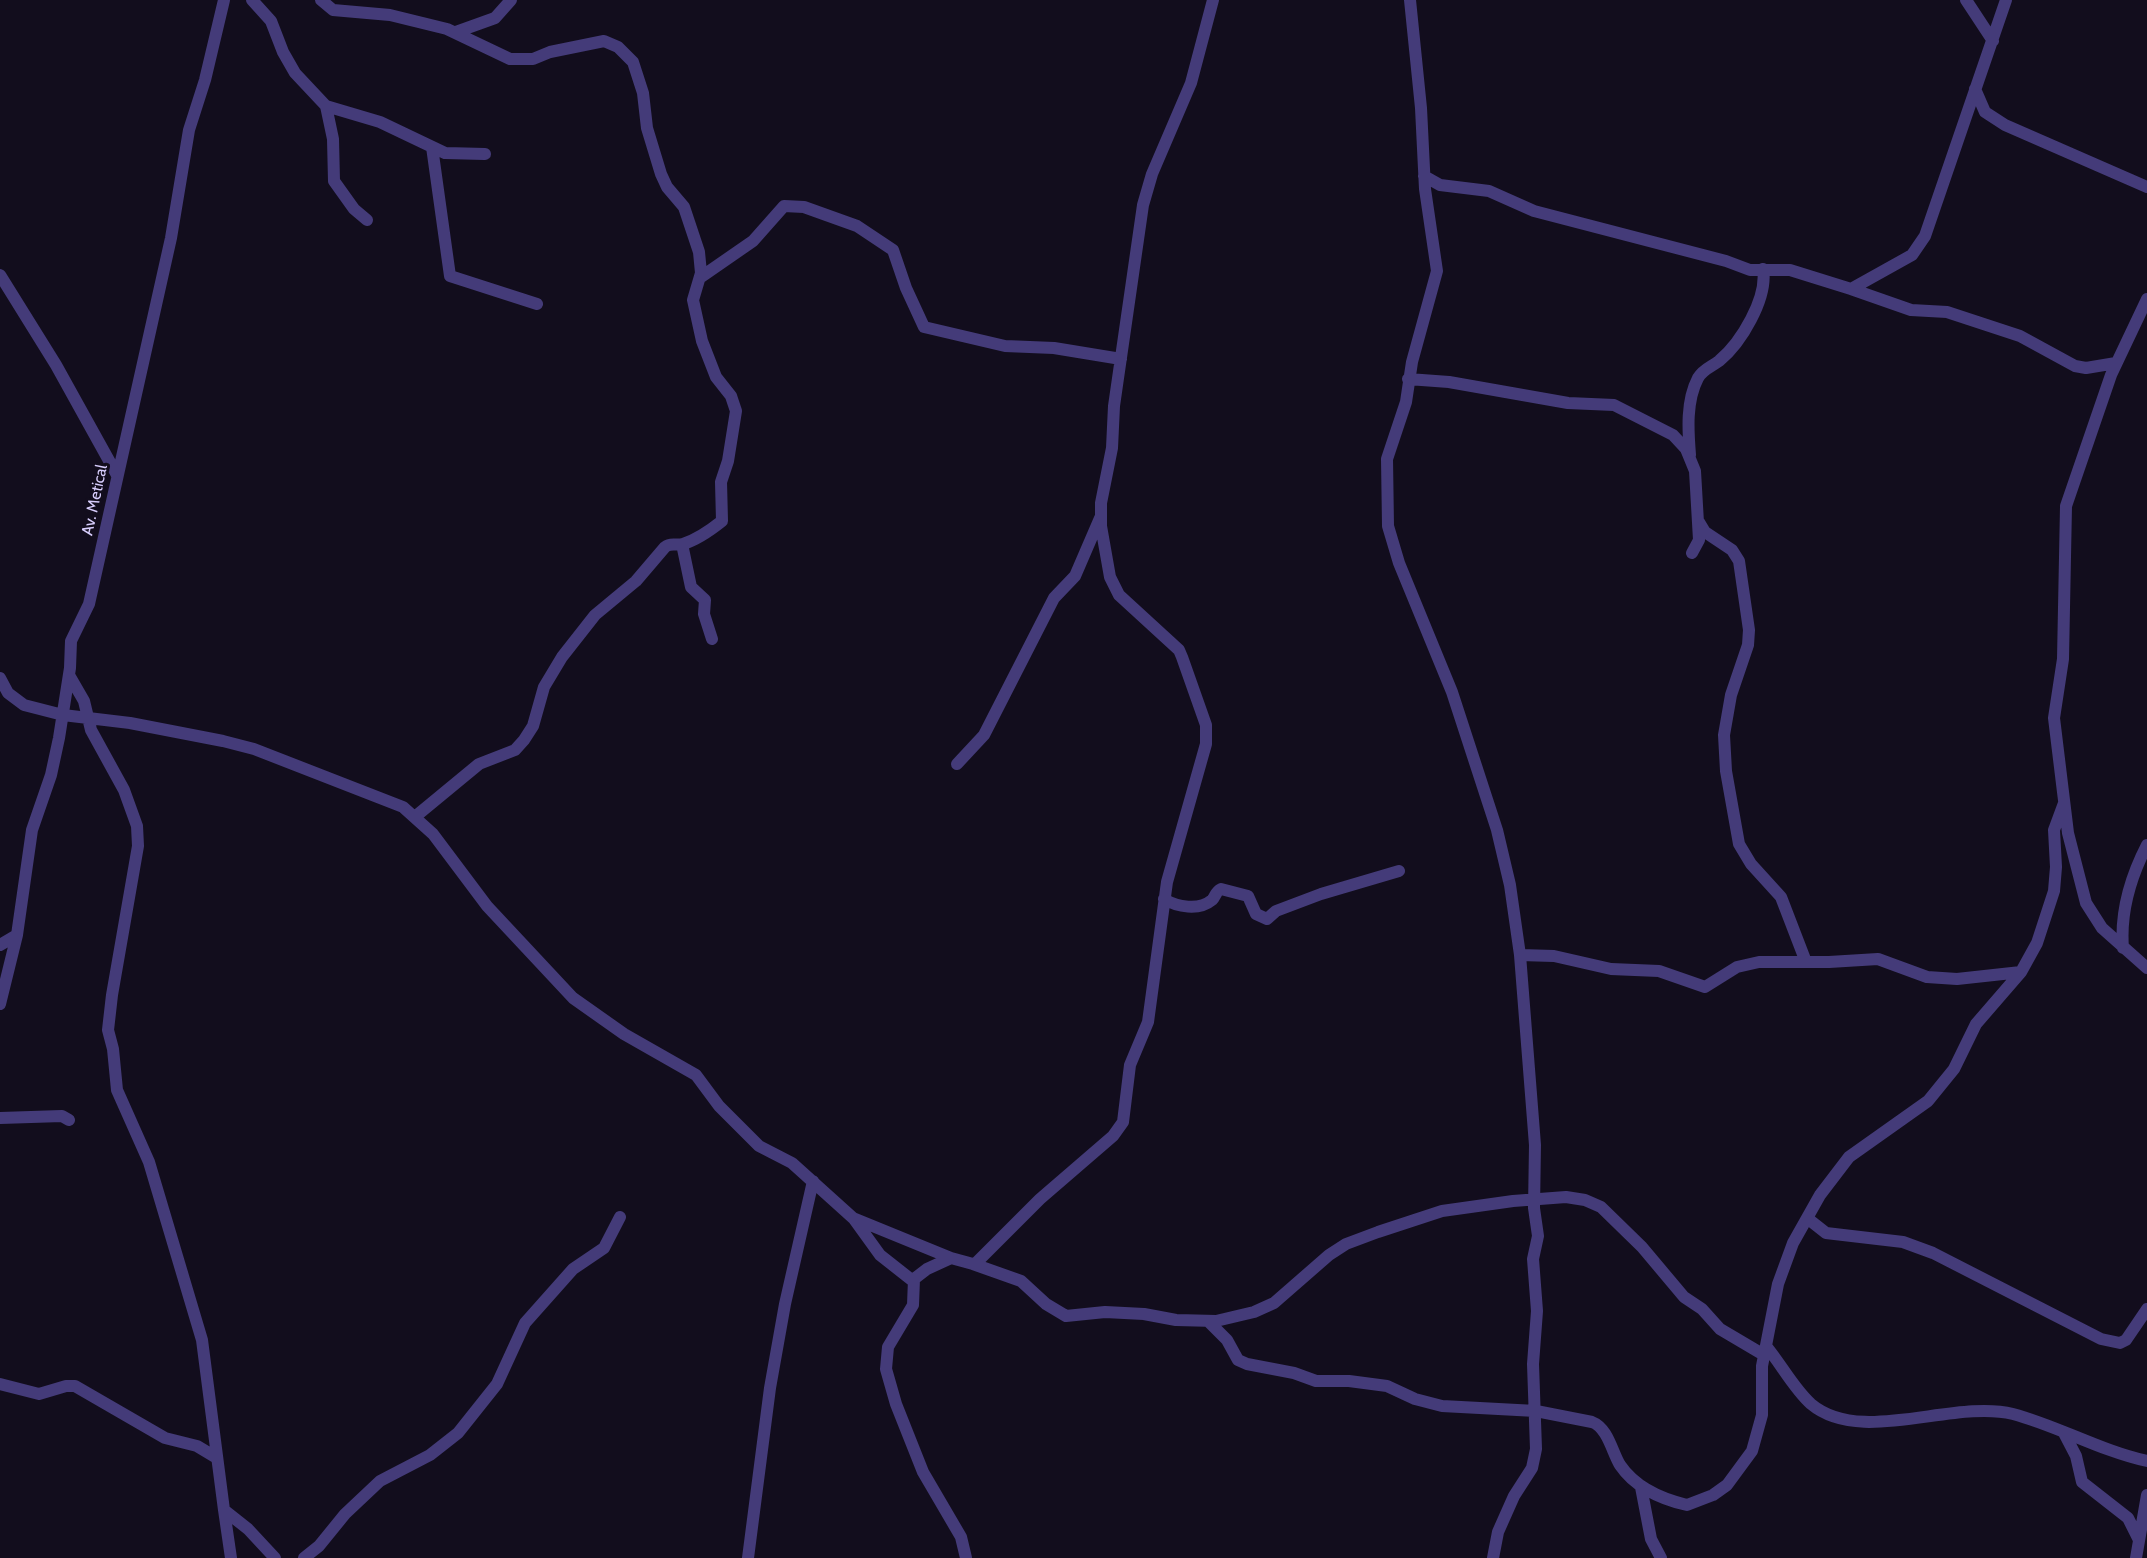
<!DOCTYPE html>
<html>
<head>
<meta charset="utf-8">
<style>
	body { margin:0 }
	canvas { display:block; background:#120d1d }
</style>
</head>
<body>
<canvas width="2147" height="1558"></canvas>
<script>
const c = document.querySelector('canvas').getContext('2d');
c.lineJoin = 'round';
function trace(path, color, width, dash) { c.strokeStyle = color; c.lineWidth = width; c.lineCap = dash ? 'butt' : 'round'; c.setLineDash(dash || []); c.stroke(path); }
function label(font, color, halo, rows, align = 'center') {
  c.font = font + ' Cabin,sans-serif'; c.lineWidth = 6; c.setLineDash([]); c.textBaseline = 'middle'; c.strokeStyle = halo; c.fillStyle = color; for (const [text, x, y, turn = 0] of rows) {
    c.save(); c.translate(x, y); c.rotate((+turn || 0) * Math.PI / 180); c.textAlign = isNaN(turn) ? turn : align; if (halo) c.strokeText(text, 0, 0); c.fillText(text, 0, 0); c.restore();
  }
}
const minor = new Path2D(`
	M252,0L271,21L283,52L295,73L326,106L333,139L334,181L354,209L367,220
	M321,0L333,10L390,15L447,29L510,59H533L550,52L604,41L618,47L633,62L643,93L647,128L661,174L667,187L684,207L699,252L701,273L693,300L702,341L716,377L731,396L736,411L728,461L721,482L722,521C712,529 696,540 683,544C676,546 671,542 665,547L636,581L595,615L562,657L544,687L533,726L524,740L515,750L479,764L416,816
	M1410,0L1421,108L1425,189L1437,271L1412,362L1406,402L1387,459L1388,526L1399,563L1452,692L1497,830L1510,885L1520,955L1535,1145L1534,1208L1538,1236L1533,1259L1537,1311L1533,1364L1536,1449L1532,1468L1514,1496L1498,1532L1493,1558
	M1966,0L1993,41
	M456,32L495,18L511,0
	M1975,89L1985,112L2005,125L2147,187
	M326,106L380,122L445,153L485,154
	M432,147L450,276L537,304
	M1424,176L1440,185L1489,191L1534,211L1726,261L1750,270H1790L1851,289L1912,255L1925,236L2006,0
	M0,275L56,365L117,475
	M701,277L753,241L784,206L804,207L857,226L893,250L906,288L924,327L1005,346L1054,348L1121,359
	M1851,289L1911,310L1947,312L2020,336L2075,366L2086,368L2116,363
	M2147,299L2111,375L2066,506L2063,659L2054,718L2068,833L2086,903L2102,928L2147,968
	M1408,379L1449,382L1568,403L1614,405L1673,435L1686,449L1695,471L1699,540L1692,553
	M1690,455C1688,430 1686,401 1698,378C1703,369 1711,367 1719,361C1741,343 1768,298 1763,269
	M1699,522L1705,532L1732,550L1739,561L1749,630L1748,645L1731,695L1724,735L1726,771L1739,844L1751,864L1781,897L1806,962
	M682,544L691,587L705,600L704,614L712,639
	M69,675L84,701L91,730L124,790L137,826L138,846L112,995L108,1030L113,1049L117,1090L149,1162L202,1340L224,1510L248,1529L275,1558
	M0,678L8,693L24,705L63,715L130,723L223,741L254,749L403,807L433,834L487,906L573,998L624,1034L696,1075L719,1106L759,1146L792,1163L853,1218L951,1258L973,1264L977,1262L1040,1199L1113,1136L1123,1122L1130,1065L1148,1022L1167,882L1206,744V725L1182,657L1179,650L1119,595L1110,577L1101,526V503L1112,448L1114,406L1143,205L1152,174L1191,83L1213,0
	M957,764L984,735L1054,598L1075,576L1100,518
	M1164,899C1177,907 1199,911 1212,900C1216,896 1215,892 1221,889L1248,896L1256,914L1267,919L1276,911L1321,894L1399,871
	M0,945L17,935
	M2123,948C2120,911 2130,878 2147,845
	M1520,955L1554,956L1611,969L1659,971L1705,987L1737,967L1759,962H1829L1878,959L1927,977L1957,979L2021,972
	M0,1004L17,935L32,830L51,775L59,738L70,668L71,641L89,604L171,238L189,130L205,80L224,0
	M0,1118L62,1116L69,1120
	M1807,1218L1826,1233L1903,1242L1933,1253L2101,1339L2120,1343L2126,1340L2147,1309
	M854,1219L880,1255L913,1281
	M951,1258L927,1269L914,1279L913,1305L888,1347L886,1369L896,1404L923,1472L961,1537L966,1558
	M973,1264L1021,1281L1046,1304L1066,1316L1105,1312L1144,1314L1176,1320L1216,1321L1254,1312L1274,1303L1329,1255L1346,1244L1378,1232L1442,1211L1513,1201L1566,1197L1585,1200L1601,1207L1642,1247L1684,1297L1702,1309L1720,1329L1764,1355
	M1209,1322L1227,1340L1238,1360L1247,1364L1294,1373L1316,1381H1349L1387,1386L1415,1399L1442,1406L1536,1411L1592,1422C1608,1428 1612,1452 1620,1465C1635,1487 1661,1499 1687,1505L1713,1495L1727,1485L1752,1451L1762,1415V1366L1778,1284L1793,1243L1820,1195L1849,1157L1928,1101L1954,1069L1976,1024L2021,972L2037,943L2054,891L2056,867L2054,830L2064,803
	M1766,1346C1781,1364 1794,1389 1811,1404C1861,1446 1953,1399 2013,1414C2058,1426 2101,1451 2147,1461
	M0,1384L39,1394L66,1386H75L165,1438L197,1446L217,1458
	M2064,1433L2076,1456L2082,1482L2128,1518L2139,1540
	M1641,1487L1651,1539L1661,1558
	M224,1510L231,1558
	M304,1558L319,1546L345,1514L380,1481L430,1455L458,1433L497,1384L525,1323L573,1269L604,1248L620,1217
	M748,1558L770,1388L785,1304L813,1181
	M2136,1558L2147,1495`);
const streetNames = [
	["Av. Metical",95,500,-78]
];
trace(minor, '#443b79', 12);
label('16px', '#d7cdfc', '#120d1d', streetNames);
</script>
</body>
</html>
